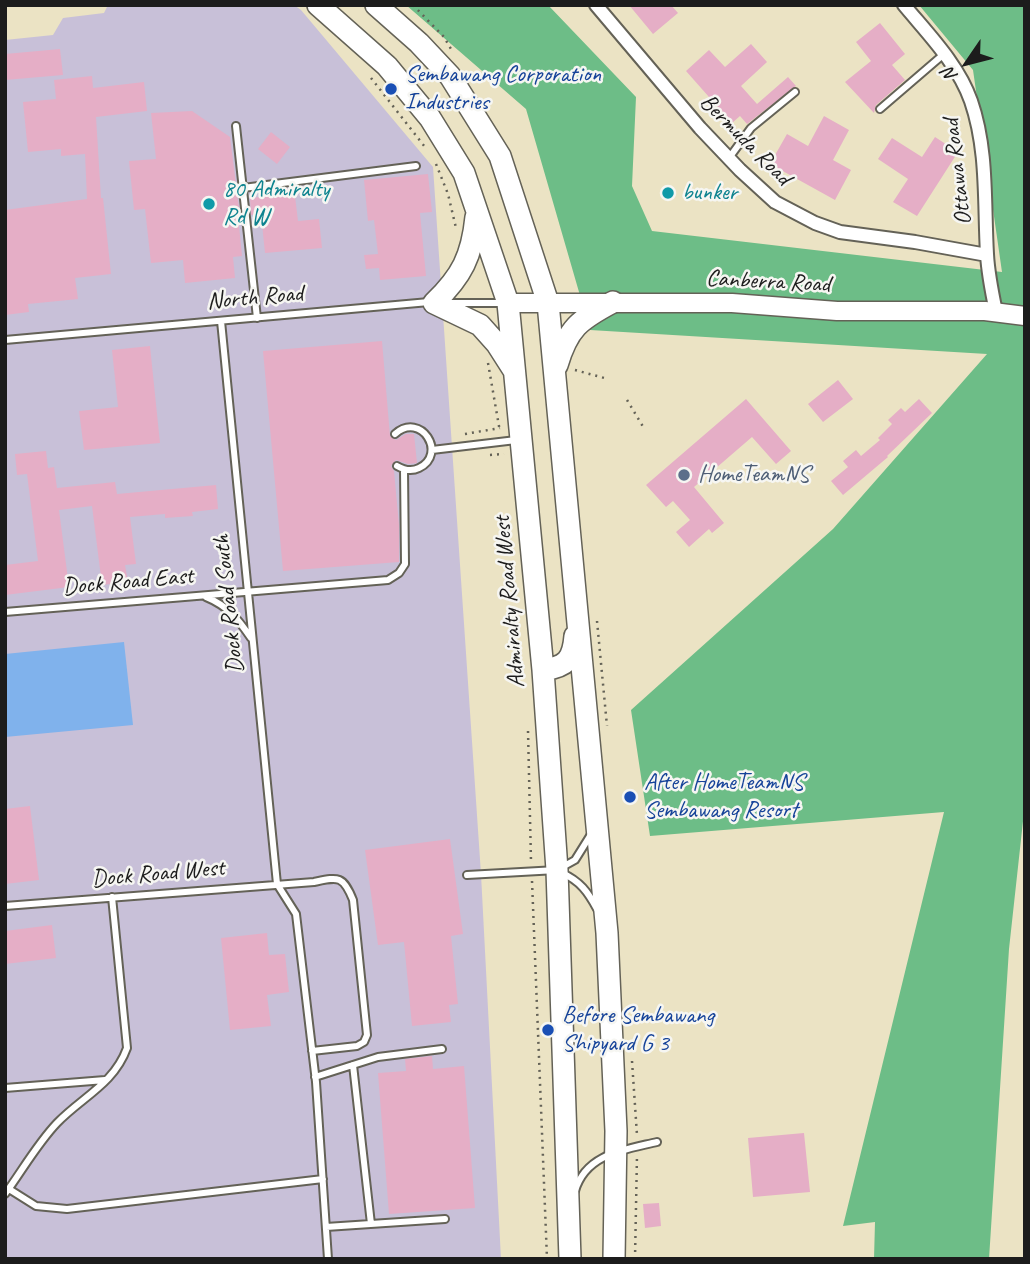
<!DOCTYPE html>
<html>
<head>
<meta charset="utf-8">
<style>
	body { margin:0 }
	#map { position:relative; width:1030px; height:1264px; overflow:hidden; background:#ebe3c4; font-family:Caveat,sans-serif }
	canvas { display:block }
	.frame { position:absolute; inset:0; border:7px solid #1c1c1c; pointer-events:none }
	.north { position:absolute; left:932px; top:28px; width:70px; height:70px; -webkit-text-stroke:5px #f6f6f2; paint-order:stroke; rotate:235deg; font-size:19px; font-weight:700; line-height:28px; text-align:center; color:#1c1c1c }
	.north::after { content:''; display:block; margin:auto; width:24px; height:32px; background:#1c1c1c; clip-path:polygon(50% 0,100% 100%,50% 72%,0 100%) }
</style>
</head>
<body>
<div id="map">
<canvas width="1030" height="1264"></canvas>
<div class="frame"></div>
<div class="north">N</div>
</div>
<script>
const c = document.querySelector('canvas').getContext('2d');
c.lineJoin = 'round';
function fillPath(path, color) { c.fillStyle = color; c.fill(path, 'evenodd'); }
function trace(path, color, width, dash) { c.strokeStyle = color; c.lineWidth = width; c.lineCap = dash ? 'butt' : 'round'; c.setLineDash(dash || []); c.stroke(path); }
function label(font, color, halo, rows, align = 'center') {
  c.font = font + ' Caveat,sans-serif'; c.lineWidth = 5; c.setLineDash([]); c.textBaseline = 'middle'; c.strokeStyle = halo; c.fillStyle = color; for (const [text, x, y, turn = 0] of rows) {
    c.save(); c.translate(x, y); c.rotate((+turn || 0) * Math.PI / 180); c.textAlign = isNaN(turn) ? turn : align; if (halo) c.strokeText(text, 0, 0); c.fillText(text, 0, 0); c.restore();
  }
}
const industrial = new Path2D(`
	M108,5H294L301,10L433,167L481,874L501,1259H5V40L53,35L63,18L104,13Z`);
const forest = new Path2D(`
	M406,5H548L636,97L632,186L652,231L1002,272L973,70L919,5H1025V803L1009,949L989,1259H874L875,1222L843,1226L944,812L650,836L631,710L833,529L987,354L590,330L526,109Z`);
const water = new Path2D(`
	M124,642L133,725L5,737V654Z`);
const building = new Path2D(`
	M629,5H671L678,13L653,34Z
	M880,23L905,54L892,65L905,80L876,105L874,113L845,82L871,61L856,42Z
	M751,44L767,62L741,86L757,104L788,77L796,86L747,124L740,116L732,123L686,71L709,50L725,67Z
	M60,49L63,75L5,80V54Z
	M92,76L93,88L144,82L147,111L96,117L101,198H103L111,274L75,278L78,299L28,304L29,312L5,315V210L87,199L85,154L61,156V149L28,152L23,102L56,99L54,80Z
	M192,111L230,137L240,216H238L242,256L233,257L235,278L185,283L183,260L151,263L145,209L134,210L129,161L156,159L151,113Z
	M824,116L849,130L833,160L851,170L835,200L770,164L787,134L808,146Z
	M271,132L290,147L277,164L258,149Z
	M935,137L958,152L917,216L893,202L908,179L878,159L892,138L922,157Z
	M428,174L432,212L420,213L426,276L380,280L379,268L366,269L364,255L378,254L374,220L368,221L364,180Z
	M294,188L298,221L319,219L322,248L265,253L261,214L251,215L250,198L277,195L276,190Z
	M382,341L390,436L396,440L406,434H414L417,463L408,464L396,460L391,466L394,471L399,525V562L283,571L263,351Z
	M150,346L160,443L84,450L79,411L118,407L112,350Z
	M838,380L853,399L823,422L808,404Z
	M746,399L791,451L776,464L752,437L694,487L724,523L712,533L709,529L689,547L676,532L690,520L673,501L666,507L646,485Z
	M919,399L932,413L887,456L888,457L843,495L831,481L848,467L843,461L856,450L861,456L880,440L878,438L892,424L888,420L901,408L905,412Z
	M46,451L48,468L54,467L57,488L115,482L117,494L216,485L218,509L192,512L193,516L165,518V514L130,517L136,564L125,565L128,582L102,585L92,506L59,510L69,587L5,595V565L38,561L27,474L17,475L15,454Z
	M30,806L39,880L5,884V809Z
	M450,839L463,934L451,936L458,1004L449,1005L451,1022L412,1026L404,942L378,945L365,850Z
	M52,925L56,958L5,964V931Z
	M267,933L269,955L285,954L289,992L267,995L271,1026L230,1030L221,938Z
	M432,1056L433,1069L464,1066L475,1208L389,1214L378,1073L406,1071L405,1059Z
	M804,1133L810,1192L753,1197L748,1138Z
	M659,1203L661,1226L645,1228L643,1204Z`);
const path = new Path2D(`
	M413,5L444,37L451,49
	M371,78L425,147
	M436,164L448,194L456,228
	M488,363L500,432
	M575,370L608,379
	M627,400L645,430
	M465,434L500,428
	M490,455L504,454
	M597,621L607,726
	M528,731L531,861
	M532,881L547,1259
	M632,1061L637,1135
	M635,1259L637,1155`);
const service = new Path2D(`
	M880,109L944,54
	M236,126L257,318
	M729,158L751,128L795,92
	M243,188L416,166
	M450,303H503
	M221,321L277,884L296,914L316,1082L328,1259
	M5,340L429,302
	M395,434C421,411 448,454 419,468C411,472 404,470 397,466
	M432,450L516,440
	M206,597C228,606 238,619 251,638
	M5,612L388,580L399,573L405,564L404,470
	M562,873C580,881 588,892 597,909
	M467,875L557,870L575,860L590,836
	M5,906L314,882C338,877 343,875 353,900L367,1035L364,1042L357,1046L312,1051
	M353,1065L371,1224
	M315,1077L378,1057L442,1049
	M5,1088L105,1080
	M9,1189L36,1206L67,1209L323,1179
	M575,1191C586,1154 623,1150 657,1142
	M5,1194C22,1171 37,1144 57,1123C82,1097 114,1084 127,1048L112,897
	M326,1227L445,1219`);
const minor = new Path2D(`
	M596,5L700,128L740,170L775,202L815,223L840,232L915,242L987,255
	M904,5C928,34 958,64 971,101C988,150 984,203 987,254C988,274 992,293 996,312`);
const secondary = new Path2D(`
	M508,303H732L837,311H985L1025,316`);
const primary = new Path2D(`
	M318,5L387,66L430,118L464,173L508,303L543,670L557,870L570,1259
	M376,5L419,43L450,76L500,156L548,303L607,933L616,1131L614,1259
	M476,217C472,256 462,276 434,303L480,325L497,344L513,369
	M557,365C568,328 579,320 613,302
	M543,670C566,667 573,660 575,636`);
const markers = [
	[391,89,7,"#1a4fb4"],
	[668,193,7,"#0f9aa8"],
	[209,204,7,"#0f9aa8"],
	[684,475,7,"#5c6f8a"],
	[630,797,7,"#1a4fb4"],
	[548,1030,7,"#1a4fb4"]
];
const transitNames = [
	["Sembawang Corporation",405,75],
	["Industries",405,103],
	["After HomeTeamNS",644,783],
	["Sembawang Resort",644,811],
	["Before Sembawang",562,1016],
	["Shipyard G 3",562,1044]
];
const streetNames = [
	["Bermuda Road",745,140,45],
	["Ottawa Road",958,172,-97],
	["Canberra Road",768,282,3],
	["North Road",255,298,-5],
	["Dock Road East",128,582,-5],
	["Admiralty Road West",510,602,-95],
	["Dock Road South",229,604,-96],
	["Dock Road West",158,874,-5]
];
const cultureNames = [
	["80 Admiralty",223,190],
	["Rd W",223,218],
	["bunker",682,193]
];
const serviceNames = [
	["HomeTeamNS",698,475]
];
fillPath(industrial, '#c8c0d8');
fillPath(forest, '#6dbd87');
fillPath(water, '#80b2ec');
fillPath(building, '#e5aec6');
trace(service, '#646257', 10);
trace(minor, '#646257', 16);
trace(secondary, '#646257', 21);
trace(primary, '#646257', 24);
trace(path, '#646257', 2.5, [2, 5]);
trace(service, '#fff', 6);
trace(minor, '#fff', 12);
trace(secondary, '#fff', 18);
trace(primary, '#fff', 21);
for (const [x, y, r, color] of markers) { const dot = new Path2D(); dot.arc(x, y, r, 0, 2 * Math.PI); c.fillStyle = color; c.fill(dot); trace(dot, '#f6f6f2', 2.5); }
label('24px', '#164399', '#f6f6f2', transitNames, 'left');
label('24px', '#1c1c1c', '#f6f6f2', streetNames);
label('24px', '#0d838f', '#f6f6f2', cultureNames, 'left');
label('24px', '#4e5e75', '#f6f6f2', serviceNames, 'left');
</script>
</body>
</html>
